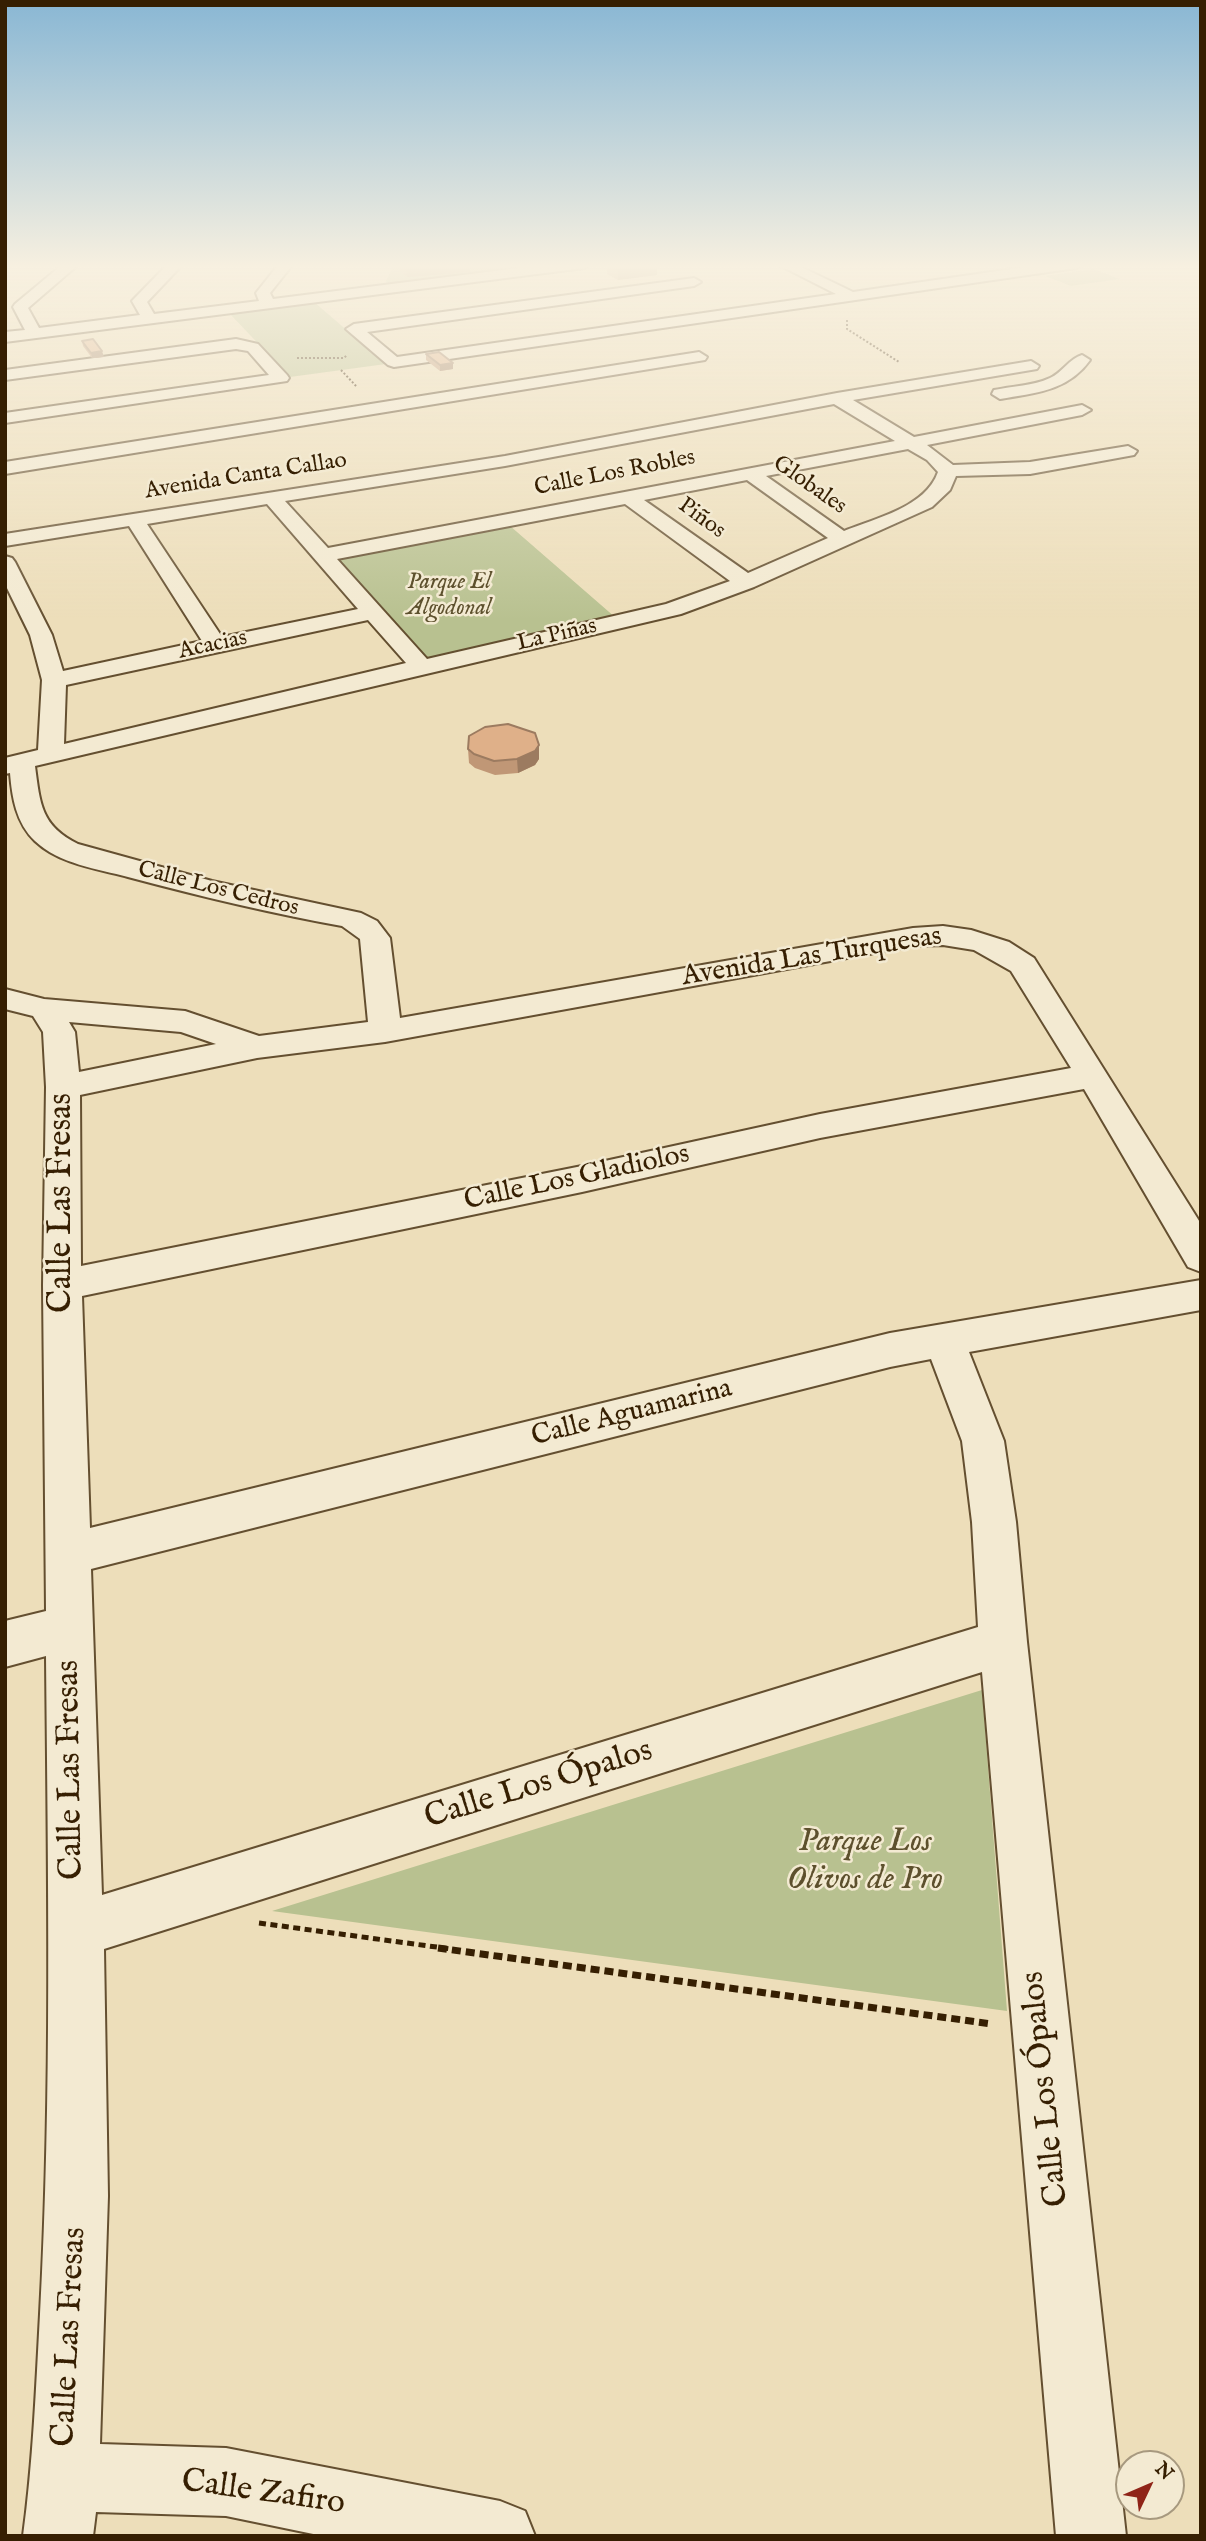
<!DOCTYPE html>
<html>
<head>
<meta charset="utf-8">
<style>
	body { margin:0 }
	#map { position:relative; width:1206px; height:2541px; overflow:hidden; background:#eddeba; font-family:"IM FELL English",serif }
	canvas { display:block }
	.frame { position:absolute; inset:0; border:7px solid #361f02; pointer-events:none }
	.north { position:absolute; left:1115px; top:2450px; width:70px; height:70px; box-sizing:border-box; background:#f3ead2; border:2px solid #a7997f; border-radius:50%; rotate:46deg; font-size:19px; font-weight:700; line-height:28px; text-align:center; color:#361f02 }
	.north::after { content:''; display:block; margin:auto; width:24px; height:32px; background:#8f2418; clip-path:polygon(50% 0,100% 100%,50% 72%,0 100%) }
</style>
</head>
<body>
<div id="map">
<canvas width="1206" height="2541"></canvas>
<div class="frame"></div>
<div class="north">N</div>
</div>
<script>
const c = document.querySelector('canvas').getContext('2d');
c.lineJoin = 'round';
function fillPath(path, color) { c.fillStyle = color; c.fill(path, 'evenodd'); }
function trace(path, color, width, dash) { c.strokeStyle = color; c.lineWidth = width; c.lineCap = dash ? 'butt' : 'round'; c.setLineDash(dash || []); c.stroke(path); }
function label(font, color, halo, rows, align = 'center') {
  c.font = font + ' "IM FELL English",serif'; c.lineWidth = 5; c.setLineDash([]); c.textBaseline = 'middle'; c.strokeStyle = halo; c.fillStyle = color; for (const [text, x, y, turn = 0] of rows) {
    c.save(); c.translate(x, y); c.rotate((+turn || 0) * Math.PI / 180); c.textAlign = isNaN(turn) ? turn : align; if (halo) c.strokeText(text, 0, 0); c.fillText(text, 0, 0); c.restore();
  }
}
const green = new Path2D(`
	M394,264H574L388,288L386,281Z
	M1093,269L1120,279L1071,286L1045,276Z
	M313,301L386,364L290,377L229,313Z
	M509,525L616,618L428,661L337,559Z
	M982,1690L1007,2011L272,1911Z`);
const pathFar2 = new Path2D(`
	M847,320V329L899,362
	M297,358H344L347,355
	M341,370L357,387`);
const pathFar1 = new Path2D(`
	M259,1923L451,1949`);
const path = new Path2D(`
	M438,1948L992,2024`);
const minor = new Path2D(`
	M63,264H79L28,308L39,328L140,315L132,301L168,264H183L147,302L154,314L259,301L256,293L279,264H293L270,293L273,299L550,264H591L584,268L5,342V332L25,330L13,307L15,304Z
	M777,264H795L853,292L1046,264H1083L1076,268L394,367L388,365L346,329L354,324L694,278L701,282L694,286L367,332L397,357L836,294Z
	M236,339L258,344L287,375L289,378L287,381L5,423V413L269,375L248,351L236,349L5,380V370Z
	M699,352L707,357L705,360L5,474V462Z
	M1082,355L1090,360C1068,391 1035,393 1000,399L992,394L994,390C1013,386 1033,386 1050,378C1062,373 1070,358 1082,355Z
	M1031,361L1039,366L1037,369L853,400L914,437L1082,405L1091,410L1082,415L927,445L953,465L1030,462L1128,446L1137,451L1134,455L1030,474L956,476L950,490L932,507L754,587L681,614L35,766C40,804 41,826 78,844L212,881L361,913L377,921L390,938L400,1018L913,928L943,926L971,930L1009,942L1034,958L1201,1224V1272L1188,1267L1084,1089L820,1138L582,1192L82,1296L90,1528L890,1333L1201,1280V1310L969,1352L1004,1441L1016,1522L1027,1642L1126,2536H1056L982,1672L104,1949L108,2196L100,2444L226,2448L500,2501L525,2511L535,2536H323L226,2516L96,2512L93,2536H23C33,2462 36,2388 40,2314C52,2095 48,1876 46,1656L5,1667V1621L46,1611L43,1285L46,1087L43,1032L33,1016L5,1009V989L44,999L185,1011L259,1036L368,1022L360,939L342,926C270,913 199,896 128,877C98,869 59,864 35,841C16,823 12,797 10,773L5,774V758L38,750L42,680L30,635L5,584V556L12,558L15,562L52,635L63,671L202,641L129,526L5,546V534L505,456L837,393ZM834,404L895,441L328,548L285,501L505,466ZM908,449L927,460L938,472C926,507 876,518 844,531L766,476ZM747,480L828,538L748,573L644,500ZM267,504L358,609L222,637L147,524ZM625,504L730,581L666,604L427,659L337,559ZM368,620L406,663L64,744L66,685ZM943,945L974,950L1011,971L1071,1068L820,1114L582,1166L81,1266L80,1095L257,1058L385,1042L913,946ZM69,1022L181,1032L216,1044L79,1072L75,1032ZM931,1359L962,1441L972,1522L978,1627L102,1895L91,1569L890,1367Z`);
const wall = new Path2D(`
	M399,264H470V272L407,277L400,271Z
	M607,264L657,265V275L618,280L607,274Z
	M82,341L104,357L92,358L83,346Z
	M426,354L453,363V369L440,371L426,360Z
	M539,745V759L535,765L518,773L495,775L475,768L469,763L468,749Z`);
const shadedWall = new Path2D(`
	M446,264H470V272L407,277L406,267Z
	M657,265V275L618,280V270Z
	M102,351L104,357L92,358L91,353Z
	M453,363V369L440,371V365Z
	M539,745V759L535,765L518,773L517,759Z`);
const building = new Path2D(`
	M403,264H446L406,267Z
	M607,264H655L657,265L618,270Z
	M93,339L102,351L91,353L82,341Z
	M439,352L453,363L440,365L426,354Z
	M508,724L535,733L539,745L535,751L517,759L494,761L474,754L468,749L469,736L485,727Z`);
const farStreetnames = [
	["Calle Los Robles",615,474,-11],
	["Avenida Canta Callao",246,477,-9],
	["Globales",809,486,35],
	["Piños",701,519,36],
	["La Piñas",557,636,-13],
	["Acacias",213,646,-12],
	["Calle Los Cedros",218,890,14]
];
const farParknames = [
	["Parque El",449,583],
	["Algodonal",449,609]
];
const streetNames = [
	["Avenida Las Turquesas",812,958,-9],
	["Calle Los Gladiolos",577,1179,-12],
	["Calle Aguamarina",632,1414,-14]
];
const nearStreetnames = [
	["Calle Las Fresas",63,1203,-90],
	["Calle Las Fresas",72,1770,-91],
	["Calle Los Ópalos",539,1786,-17],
	["Calle Los Ópalos",1047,2089,-96],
	["Calle Las Fresas",71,2337,-87],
	["Calle Zafiro",263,2494,8]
];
const nearParknames = [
	["Parque Los",865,1843],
	["Olivos de Pro",865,1881]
];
fillPath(green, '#b8c190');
trace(minor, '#644f30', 4);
trace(pathFar2, '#361f02', 2, [2, 2]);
trace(pathFar1, '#361f02', 5, [7, 4.5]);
trace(path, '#361f02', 7, [9, 5]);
fillPath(minor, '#f3ead2');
fillPath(wall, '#c09776');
fillPath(shadedWall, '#9c7b60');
fillPath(building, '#dfb089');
trace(building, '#9c7b60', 2);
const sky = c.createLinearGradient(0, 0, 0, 620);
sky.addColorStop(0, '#89b7d4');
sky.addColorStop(0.43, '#f7f0e0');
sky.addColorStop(1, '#f7f0e000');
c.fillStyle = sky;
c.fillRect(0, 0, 1206, 620);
label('23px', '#361f02', '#f3ead2', farStreetnames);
label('italic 23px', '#5d502d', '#f3ead2', farParknames);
label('28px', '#361f02', '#f3ead2', streetNames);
label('33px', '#361f02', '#f3ead2', nearStreetnames);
label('italic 33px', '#5d502d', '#f3ead2', nearParknames);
</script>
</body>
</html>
